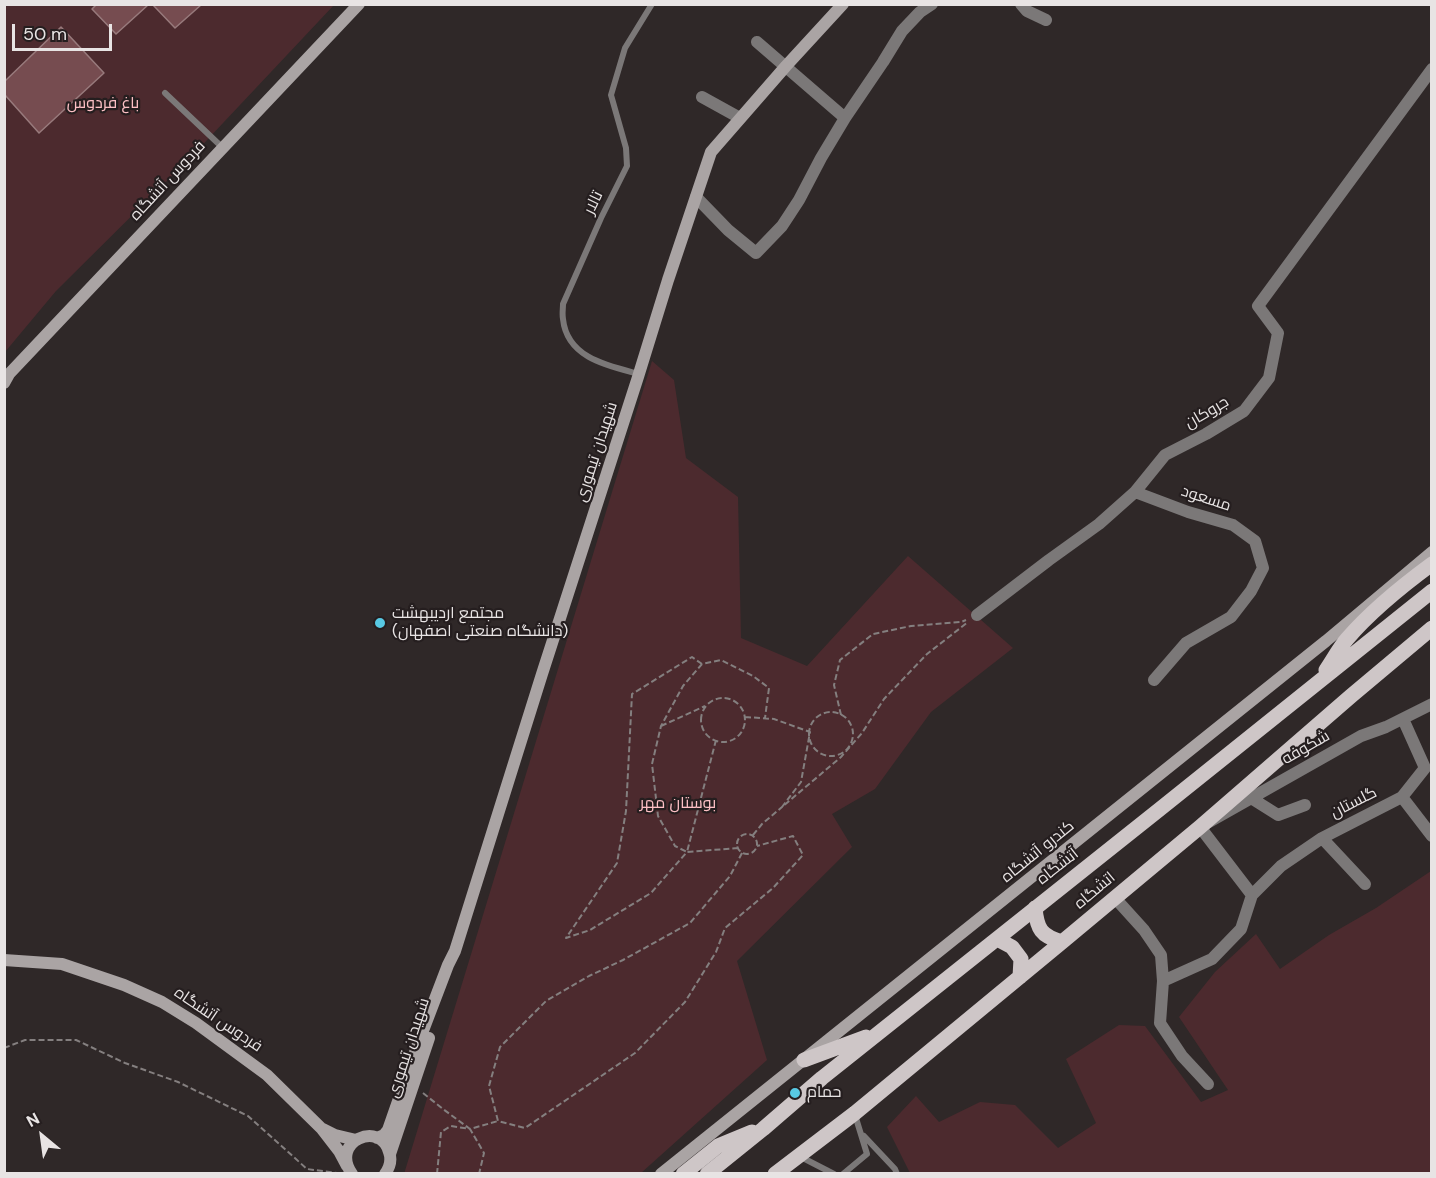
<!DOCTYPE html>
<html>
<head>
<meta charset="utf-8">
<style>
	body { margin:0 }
	#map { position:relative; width:1436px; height:1178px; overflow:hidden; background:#2f2828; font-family:"DM Sans",sans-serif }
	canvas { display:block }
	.frame { position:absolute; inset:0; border:6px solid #e8e4e4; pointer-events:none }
	.north { position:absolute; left:12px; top:1106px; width:60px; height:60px; -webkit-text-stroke:4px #251e1f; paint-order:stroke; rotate:331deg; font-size:16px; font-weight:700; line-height:24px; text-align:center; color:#e8e4e4 }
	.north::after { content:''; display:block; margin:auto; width:21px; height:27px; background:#e8e4e4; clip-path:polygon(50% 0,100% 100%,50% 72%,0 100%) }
	.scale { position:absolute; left:12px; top:24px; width:100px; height:27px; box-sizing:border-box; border:3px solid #e8e4e4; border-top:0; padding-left:8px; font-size:18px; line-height:21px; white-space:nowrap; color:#e8e4e4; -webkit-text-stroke:4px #251e1f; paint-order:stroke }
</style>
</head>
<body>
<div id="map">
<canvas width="1436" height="1178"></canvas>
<div class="frame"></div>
<div class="north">N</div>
<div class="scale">50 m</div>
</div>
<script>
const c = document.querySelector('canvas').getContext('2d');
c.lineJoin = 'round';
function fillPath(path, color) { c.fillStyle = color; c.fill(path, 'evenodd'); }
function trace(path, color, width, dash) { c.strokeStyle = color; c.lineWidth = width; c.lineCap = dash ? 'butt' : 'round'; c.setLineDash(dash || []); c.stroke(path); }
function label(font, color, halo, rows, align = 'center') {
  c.font = font + ' "DM Sans",Cairo,sans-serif'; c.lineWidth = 4.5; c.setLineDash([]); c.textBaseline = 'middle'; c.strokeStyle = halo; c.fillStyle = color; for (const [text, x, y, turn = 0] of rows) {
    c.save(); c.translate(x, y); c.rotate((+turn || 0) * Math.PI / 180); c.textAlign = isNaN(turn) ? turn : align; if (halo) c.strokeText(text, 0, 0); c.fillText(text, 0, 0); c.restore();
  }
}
const green = new Path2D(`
	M5,5H334L192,156L56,291L5,352Z
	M652,361L674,380L686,458L738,497L741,638L807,666L908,556L1013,648L931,712L875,789L832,814L852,847L737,961L767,1060L641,1173L404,1174Z
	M1431,871V1173H910L887,1127L916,1096L939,1122L980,1102L1015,1105L1058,1148L1096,1123L1066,1059L1119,1025L1145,1026L1201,1102L1228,1090L1179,1017L1215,972L1256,934L1280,969L1329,935L1376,908Z`);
const water = new Path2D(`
	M96,5V4L148,5L116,34L92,9Z
	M153,5H201L175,28Z
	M61,27L104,73L39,133L5,95V81Z`);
const path = new Path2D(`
	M702,664L692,657L632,694L626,811L617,863L566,938L590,930L651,893L687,852L738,848
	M701 720a22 22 0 1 1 44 0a22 22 0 1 1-44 0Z
	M809 734a22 22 0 1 1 44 0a22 22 0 1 1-44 0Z
	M841,715L834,685L840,660L873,634L911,626L961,622L966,620
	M745,717L774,719L810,732L801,782L782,807L841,757L862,733L884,699L927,654L968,622
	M661,726L705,706
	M716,740L687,852L675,846L658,816L652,764L661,726L683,686L702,664L721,660L753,676L769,688L765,718
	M737 844a10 10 0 1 1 20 0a10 10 0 1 1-20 0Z
	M753,835L762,824L782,807
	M742,853L730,876L690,923L623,960L589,976L546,1001L500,1047L489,1086L498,1121L525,1128L635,1053L685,1002L716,952L725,928L773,888L803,855L793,836L757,846
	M4,1048L25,1040H76L125,1063L178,1082L248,1116L307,1169L337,1173
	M423,1093L443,1109L470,1129L498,1121
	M437,1174L441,1132L451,1126L470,1129L484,1153L479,1174`);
const lane = new Path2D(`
	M165,93L223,148
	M639,374C608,366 567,358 563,319C562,314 563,309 563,304L601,218L627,166L626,148L611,95L625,48L652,4
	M864,1136L895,1169L897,1174
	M799,1156L834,1174
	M843,1174L867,1154L855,1115`);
const street = new Path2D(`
	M1021,4L1027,11L1046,20
	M757,42L845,118
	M702,97L740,118
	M696,197L728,230L756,253L782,226L799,200L821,158L845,118L883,62L902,31L920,12L932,4
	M1135,492L1188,512L1233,525L1255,541L1263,568L1251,591L1231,617L1186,643L1154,680
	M977,615L1049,560L1099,524L1135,492L1165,455L1206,434L1244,411L1269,378L1278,333L1258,306L1432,69
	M1402,797L1432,836
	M1251,798L1278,815L1305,805
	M1322,838L1365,884
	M1252,895L1281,866L1322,838L1402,797L1425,768L1403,719
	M1115,898L1144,930L1161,955L1163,981L1160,1023L1182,1056L1208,1084
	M1163,981L1212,959L1241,929L1252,895L1200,827L1361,736L1386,727L1432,704`);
const secondary = new Path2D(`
	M4,383L9,374L359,4
	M4,960L62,964L124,985L162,1002L196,1023L267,1075L322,1129L339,1151L347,1166
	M323,1129L335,1135L356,1140
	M377,1138L384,1135L388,1130L419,1041L448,965L455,951L542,674L638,377L668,280L711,152L786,66L843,4
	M390,1154L429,1038
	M352,1174C329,1141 381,1120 389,1152C392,1160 390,1167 385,1174
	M661,1174L1326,641L1432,552`);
const primary = new Path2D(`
	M1326,670C1333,660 1339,648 1347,639C1372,610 1402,586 1432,564
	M1035,908C1037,929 1041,936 1062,942
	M997,939L1012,947L1021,959L1020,977
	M804,1060L866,1037
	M683,1174L718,1146L752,1132
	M707,1174L763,1129L822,1078L1160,809L1432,591
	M775,1174L855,1113L1062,942L1200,827L1351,696L1432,628`);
const markers = [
	[380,623,6,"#58c9e3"],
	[795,1093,6,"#58c9e3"]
];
const parkNames = [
	["باغ فردوس",103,104],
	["بوستان مهر",678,804]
];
const streetNames = [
	["فردوس آتشگاه",168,181,-47],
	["تالار",594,203,-64],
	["جروکان",1207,413,-30],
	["شهیدان تیموری",597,452,-72],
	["مسعود",1206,499,18],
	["شکوفه",1306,748,-30],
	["گلستان",1354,803,-27],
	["کندرو آتشگاه",1038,852,-39],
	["آتشگاه",1058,867,-38],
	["اتشگاه",1095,891,-40],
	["فردوس آتشگاه",218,1020,34],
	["شهیدان تیموری",409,1048,-72]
];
const poiNames = [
	["مجتمع اردیبهشت",392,614],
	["(دانشگاه صنعتی اصفهان)",392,632],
	["حمام",807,1093]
];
fillPath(green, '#4c2a2e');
fillPath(water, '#764c50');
trace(water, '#987a7c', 1.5);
trace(path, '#847f7f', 2, [6, 3]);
trace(lane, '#7b7878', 6);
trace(street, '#7b7878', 12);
trace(secondary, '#aaa4a4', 12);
trace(primary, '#cec6c7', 15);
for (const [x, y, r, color] of markers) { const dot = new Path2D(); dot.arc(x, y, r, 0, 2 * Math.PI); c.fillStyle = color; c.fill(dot); trace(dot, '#251e1f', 2); }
label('16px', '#fdc0c5', '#251e1f', parkNames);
label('16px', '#e8e4e4', '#251e1f', streetNames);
label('16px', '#e8e4e4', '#251e1f', poiNames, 'left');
</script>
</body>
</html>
